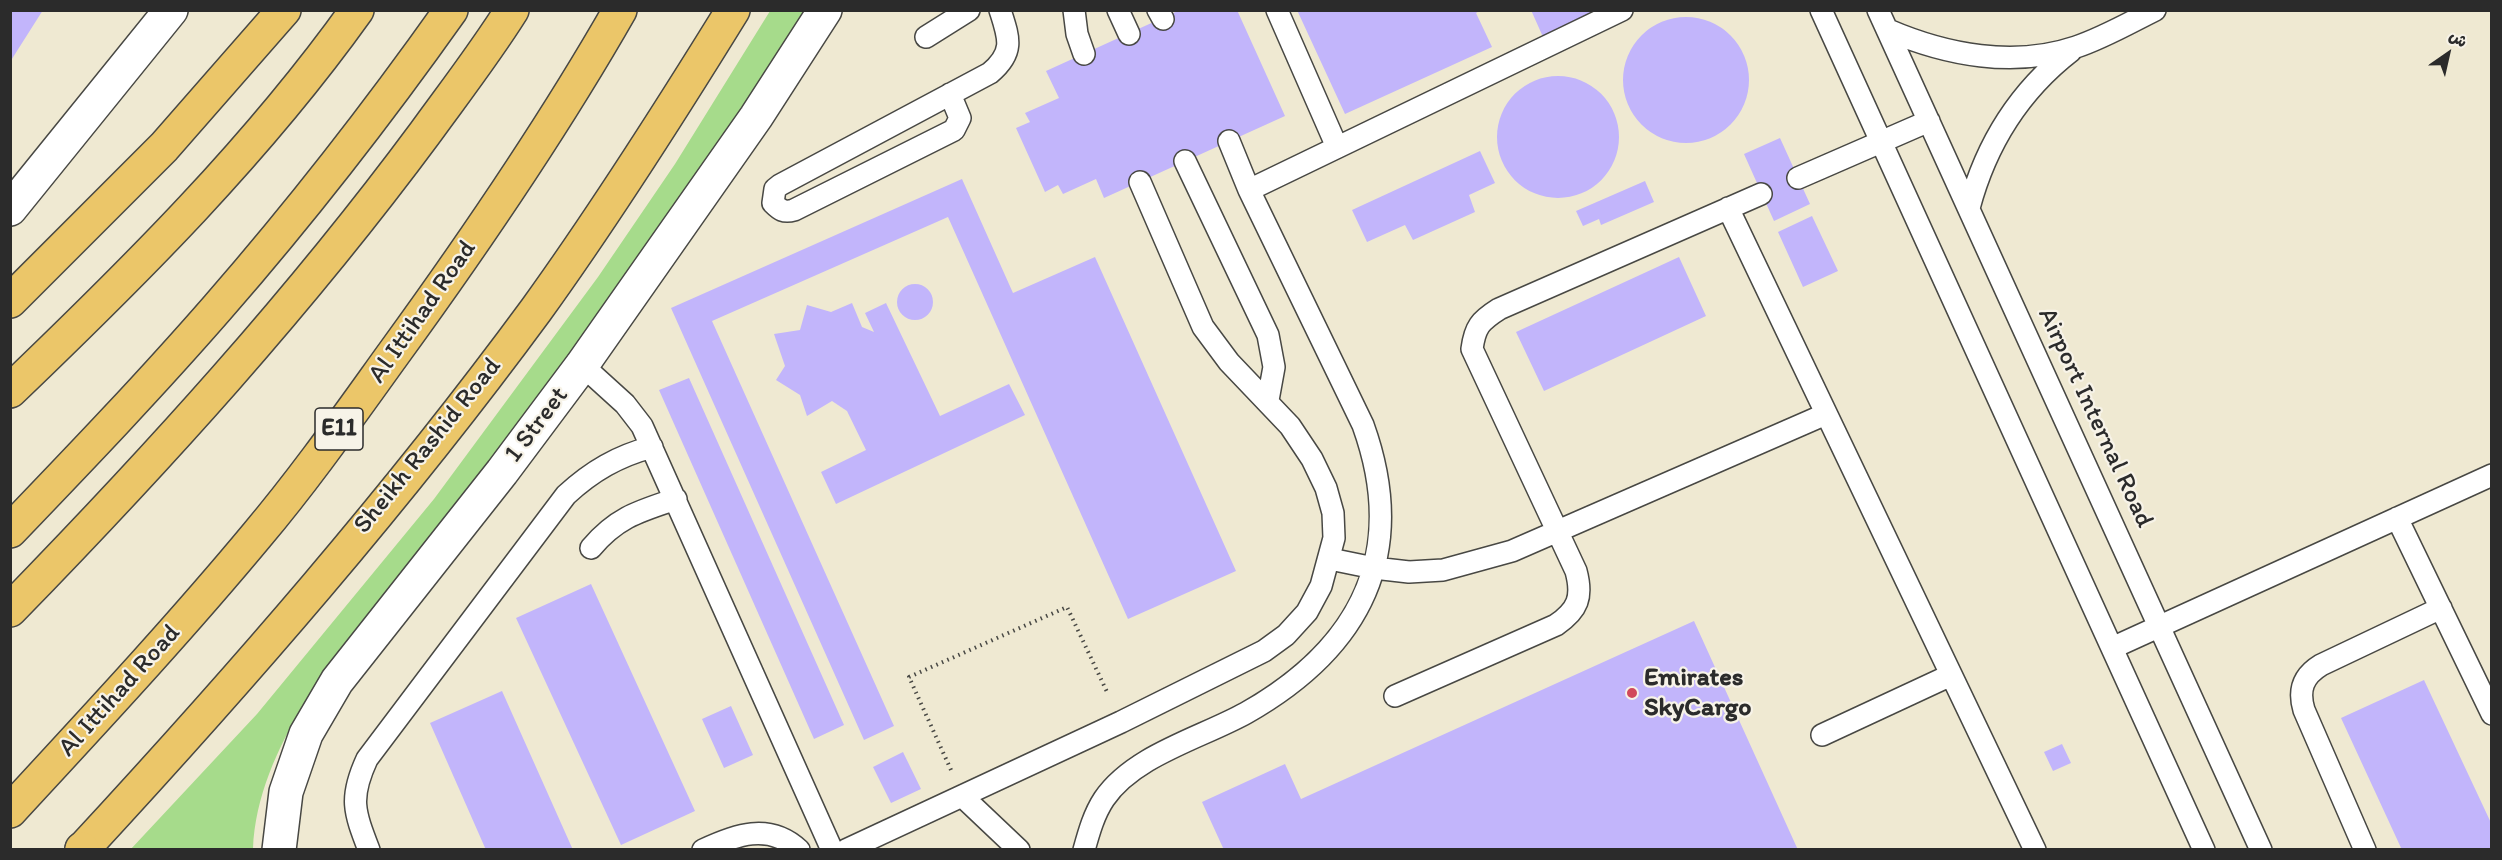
<!DOCTYPE html>
<html>
<head>
<meta charset="utf-8">
<style>
	body { margin:0 }
	#map { position:relative; width:2502px; height:860px; overflow:hidden; background:#efe9d2; font-family:Itim,"Playpen Sans Arabic",sans-serif }
	canvas { display:block }
	.frame { position:absolute; inset:0; border:12px solid #2b2b2b; pointer-events:none }
	.north { position:absolute; left:2418px; top:24px; width:60px; height:60px; -webkit-text-stroke:4px #f7f3e8; paint-order:stroke; rotate:34deg; font-size:16px; font-weight:700; line-height:24px; text-align:center; color:#2b2b2b }
	.north::after { content:''; display:block; margin:auto; width:21px; height:27px; background:#2b2b2b; clip-path:polygon(50% 0,100% 100%,50% 72%,0 100%) }
</style>
</head>
<body>
<div id="map">
<canvas width="2502" height="860"></canvas>
<div class="frame"></div>
<div class="north">ش</div>
</div>
<script>
const c = document.querySelector('canvas').getContext('2d');
c.lineJoin = 'round';
function fillPath(path, color) { c.fillStyle = color; c.fill(path, 'evenodd'); }
function trace(path, color, width, dash) { c.strokeStyle = color; c.lineWidth = width; c.lineCap = dash ? 'butt' : 'round'; c.setLineDash(dash || []); c.stroke(path); }
function label(font, color, halo, rows, align = 'center') {
  c.font = font + ' Itim,sans-serif'; c.lineWidth = 4.5; c.setLineDash([]); c.textBaseline = 'middle'; c.strokeStyle = halo; c.fillStyle = color; for (const [text, x, y, turn = 0] of rows) {
    c.save(); c.translate(x, y); c.rotate((+turn || 0) * Math.PI / 180); c.textAlign = isNaN(turn) ? turn : align; if (halo) c.strokeText(text, 0, 0); c.fillText(text, 0, 0); c.restore();
  }
}
const green = new Path2D(`
	M770,11H808L690,193L540,394L304,704C277,749 255,797 253,849L130,850L257,714L434,499L598,277L675,164Z`);
const building = new Path2D(`
	M10,10H43L10,62Z
	M1180,10H1237L1285,116L1104,198L1096,179L1063,194L1058,185L1045,192L1016,128L1030,122L1025,113L1059,98L1046,71Z
	M1297,10H1481L1476,13L1492,47L1345,114Z
	M1531,10H1601L1543,37Z
	M1623 80a63 63 0 1 1 126 0a63 63 0 1 1-126 0Z
	M1497 137a61 61 0 1 1 122 0a61 61 0 1 1-122 0Z
	M1780,138L1810,204L1774,221L1744,154Z
	M1480,151L1495,183L1469,195L1475,212L1413,240L1405,225L1367,242L1352,210Z
	M962,179L1013,293L1095,257L1236,571L1128,619L948,217L712,321L894,726L864,740L671,308Z
	M1645,181L1654,202L1601,225L1599,219L1583,226L1576,211Z
	M1812,216L1838,271L1803,287L1778,232Z
	M1679,257L1706,316L1544,391L1516,332Z
	M897 302a18 18 0 1 1 36 0a18 18 0 1 1-36 0Z
	M852,303L862,327L874,332L865,313L886,303L940,416L1009,384L1025,415L836,504L821,472L866,450L847,411L832,401L807,416L800,395L776,380L785,366L774,334L800,330L807,305L831,312Z
	M689,378L844,725L814,739L659,390Z
	M591,584L695,811L621,845L516,618Z
	M1694,621L1798,850H1224L1202,802L1285,764L1301,799Z
	M2424,680L2492,825V850H2402L2341,718Z
	M502,691L573,850H486L430,723Z
	M731,706L753,755L724,768L702,719Z
	M2062,744L2071,763L2053,771L2044,752Z
	M903,752L921,789L891,803L873,767Z`);
const path = new Path2D(`
	M951,770L909,677L1067,607L1108,694`);
const service = new Path2D(`
	M1074,10L1077,34L1084,54
	M1118,10L1129,34
	M1158,10L1163,19
	M1277,10L1337,147
	M1821,10L2204,850
	M1878,10L2261,850
	M1888,30C1946,55 2014,68 2076,47C2103,38 2129,23 2155,10
	M926,37L969,10
	M950,94L960,118L954,130L794,210C784,213 780,210 773,203L775,189L780,185L990,73C1015,52 1009,38 1000,10
	M1185,161L1268,335L1274,367L1268,400
	M1798,178L1929,121
	M1249,190L1622,10
	M1728,208L2035,850
	M1969,208C1986,144 2018,92 2071,51
	M582,365L625,404L642,426L832,850
	M2397,518L2492,714
	M591,548C617,517 640,511 676,499
	M1330,559L1374,568L1409,572L1443,570L1512,551L1826,414
	M2112,648L2492,475
	M1395,696L1556,625C1578,610 1583,597 1576,571L1472,349C1475,327 1480,321 1499,309L1761,194
	M1822,735L1951,675
	M962,796L1019,850
	M369,850C354,811 349,798 367,759L566,495C592,471 618,456 652,447
	M703,850C735,835 769,822 799,850
	M846,850L1121,722L1264,651L1286,635L1307,612L1321,586L1334,538L1333,513L1326,488L1312,459L1290,426L1229,362L1203,327L1140,182
	M1084,850C1089,832 1094,814 1104,799C1134,755 1201,738 1246,713C1362,647 1409,553 1363,425L1249,190L1229,141
	M2365,850L2304,710C2298,690 2303,676 2321,665L2441,608`);
const minor = new Path2D(`
	M10,209L171,10
	M279,850L286,792L306,734L337,681L502,472L582,365L756,117L825,10`);
const primary = new Path2D(`
	M10,301L164,147L284,10
	M82,850C241,678 397,499 536,310C606,213 670,112 733,10`);
const trunk = new Path2D(`
	M10,391C134,272 257,150 357,10
	M82,850V849`);
const motorway = new Path2D(`
	M10,531C81,457 151,384 218,307C300,213 378,113 451,10
	M10,610C158,458 299,303 425,133C454,93 485,53 512,10
	M10,811C94,720 178,630 257,535C306,477 350,414 394,353C474,243 552,129 620,10`);
const markers = [
	[1632,693,6,"#d1495b"]
];
const shields = [
	[339,429,48]
];
const shieldNames = [
	["E11",339,429]
];
const streetNames = [
	["Al Ittihad Road",423,312,-55],
	["Airport Internal Road",2095,418,65],
	["1 Street",537,425,-53],
	["Sheikh Rashid Road",428,446,-51],
	["Al Ittihad Road",120,691,-48]
];
const poiNames = [
	["Emirates",1644,678],
	["SkyCargo",1644,708]
];
fillPath(green, '#a6db8b');
fillPath(building, '#c2b5fb');
trace(service, '#484844', 24);
trace(minor, '#484844', 36);
trace(primary, '#484844', 36);
trace(trunk, '#484844', 36);
trace(motorway, '#484844', 36);
trace(path, '#484844', 4, [1.5, 4.5]);
trace(service, '#fff', 21);
trace(minor, '#fff', 33);
trace(primary, '#ebc669', 33);
trace(trunk, '#ebc669', 33);
trace(motorway, '#ebc669', 33);
for (const [x, y, r, color] of markers) { const dot = new Path2D(); dot.arc(x, y, r, 0, 2 * Math.PI); c.fillStyle = color; c.fill(dot); trace(dot, '#f7f3e8', 2); }
for (const [x, y, w] of shields) { const box = new Path2D(); box.roundRect(x - w / 2, y - 21, w, 42, 4.5); c.fillStyle = '#f7f3e8'; c.fill(box); trace(box, '#2b2b2b', 1.5); }
label('bold 24px', '#2b2b2b', null, shieldNames);
label('26px', '#2b2b2b', '#f7f3e8', streetNames);
label('bold 26px', '#2b2b2b', '#f7f3e8', poiNames, 'left');
</script>
</body>
</html>
